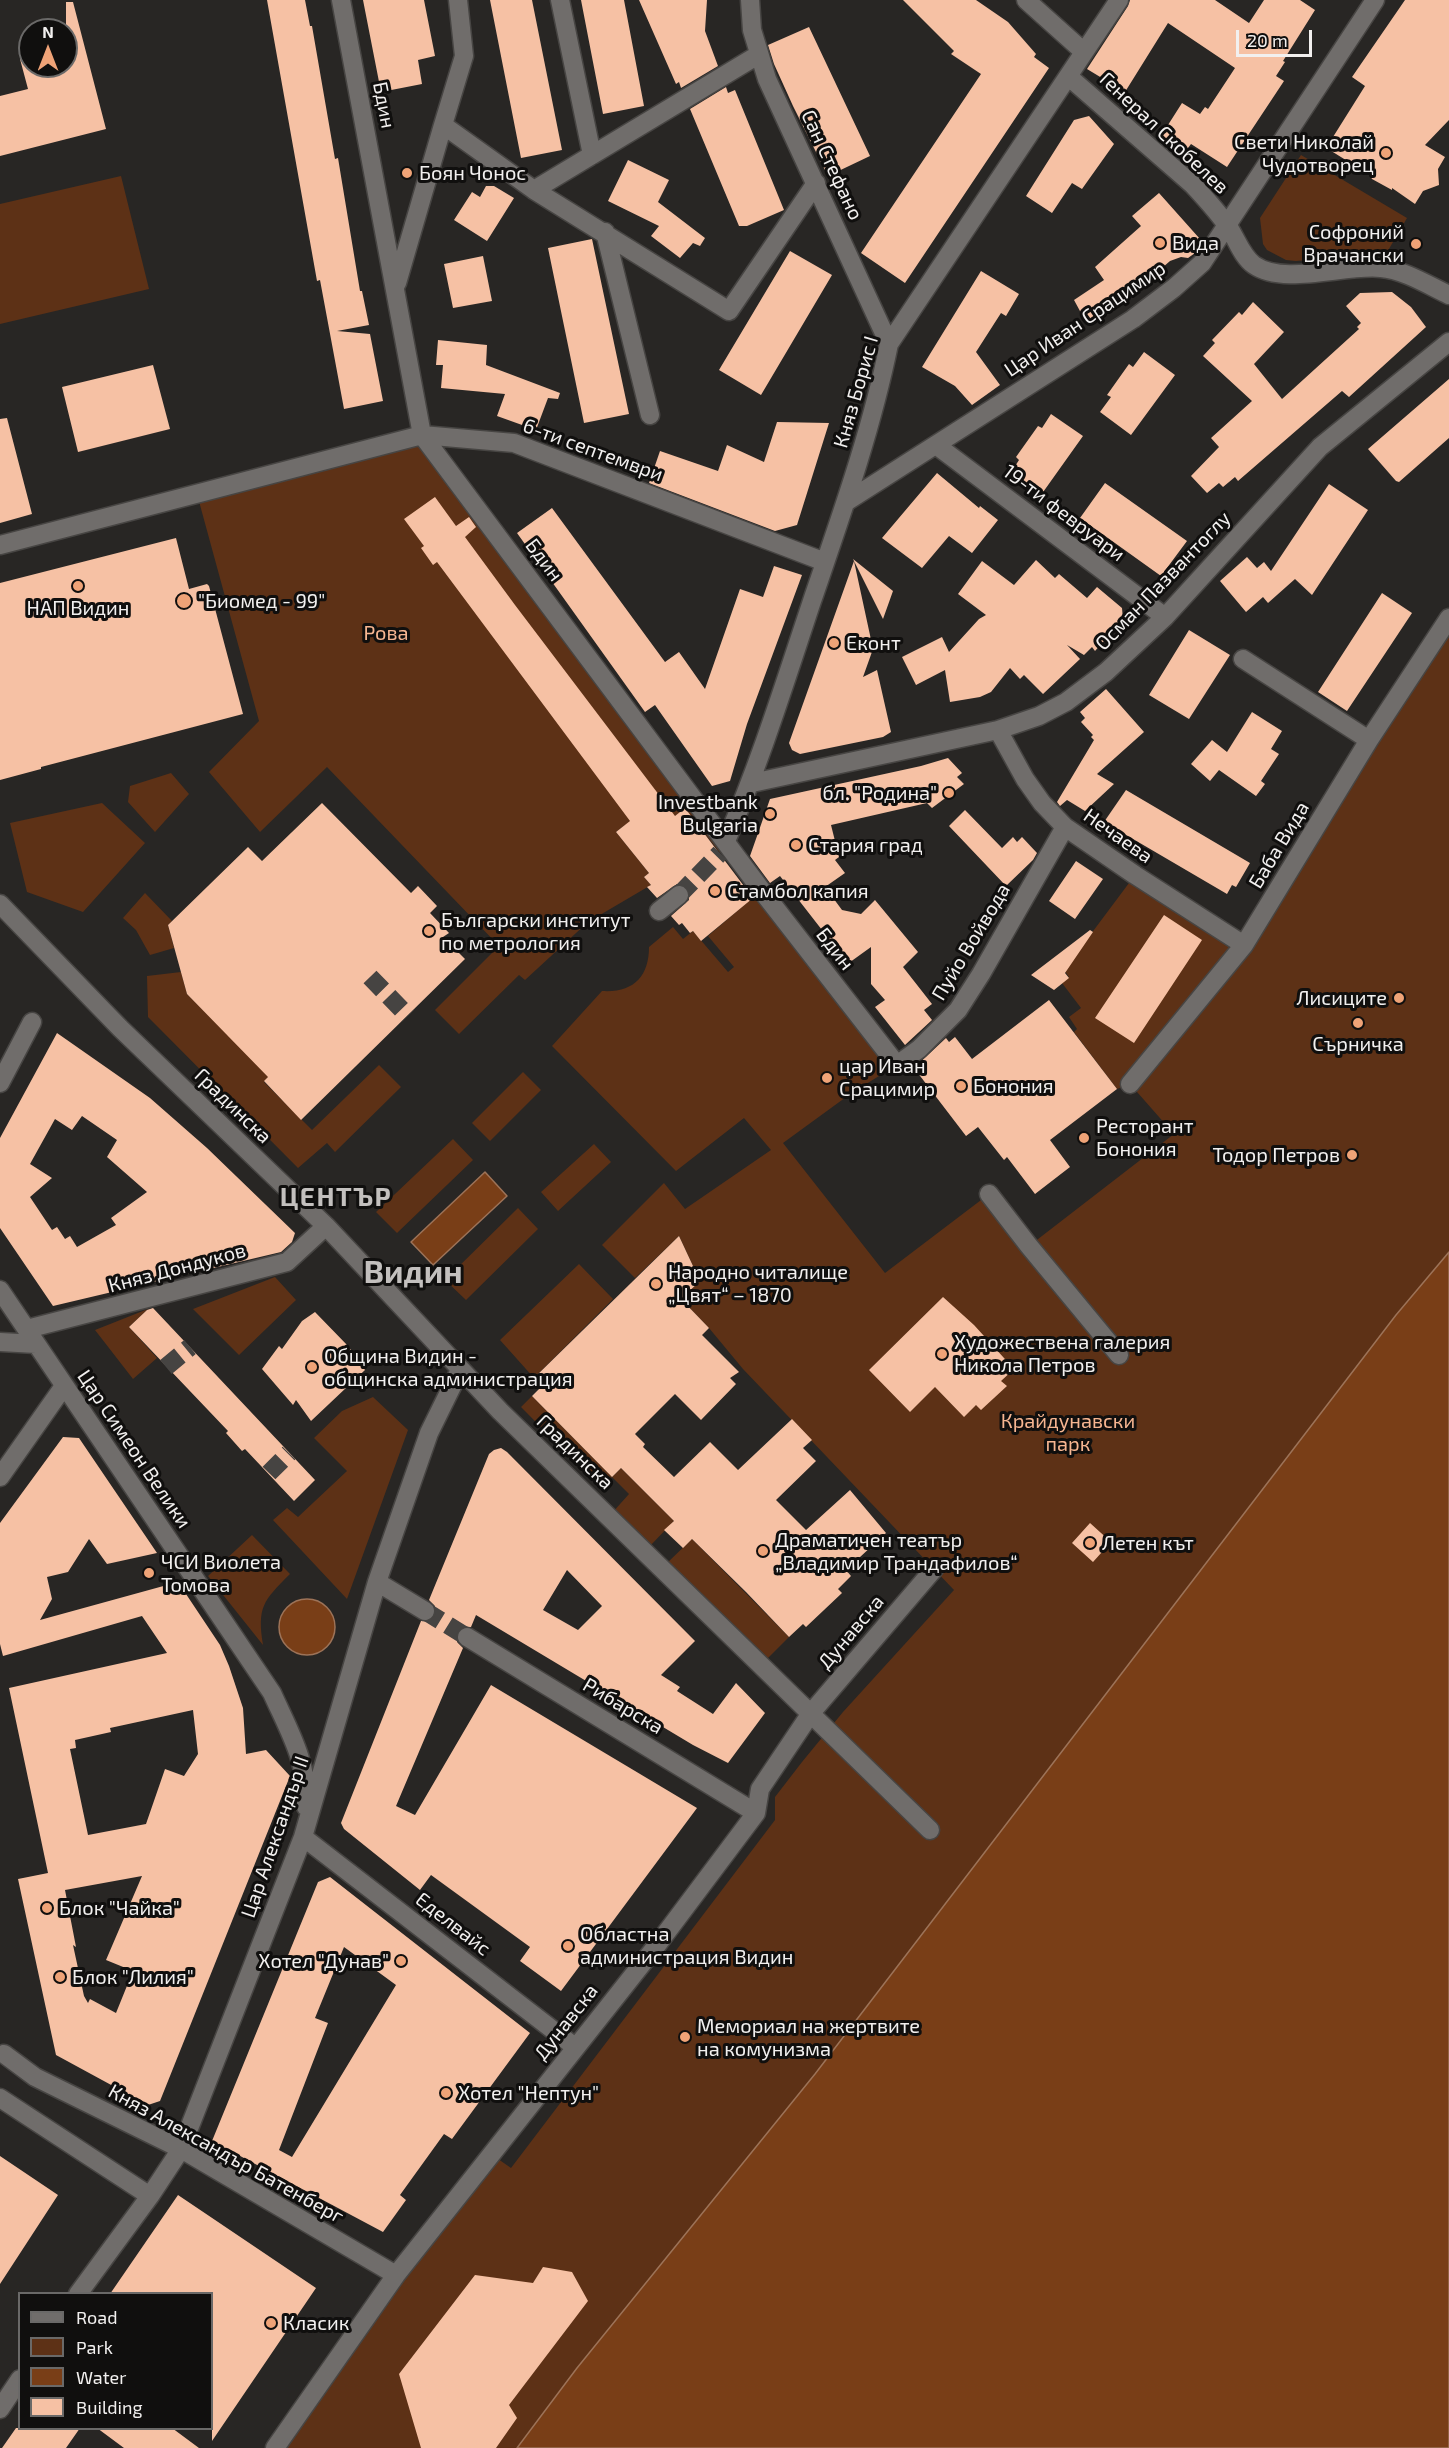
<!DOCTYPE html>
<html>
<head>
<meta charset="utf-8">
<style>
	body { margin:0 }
	#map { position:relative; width:1449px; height:2448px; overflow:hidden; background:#282624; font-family:"Exo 2",sans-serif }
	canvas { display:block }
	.legend { position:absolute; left:18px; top:2292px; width:195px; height:138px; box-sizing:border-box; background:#100f0e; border:2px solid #6a6968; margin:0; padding:8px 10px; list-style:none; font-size:18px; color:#f2f0ef }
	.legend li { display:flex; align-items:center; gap:12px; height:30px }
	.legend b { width:30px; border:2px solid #6a6968 }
	.north { position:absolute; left:18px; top:18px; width:60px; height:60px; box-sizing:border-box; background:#100f0e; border:2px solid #6a6968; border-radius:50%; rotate:0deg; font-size:16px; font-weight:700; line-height:24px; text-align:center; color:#f2f0ef }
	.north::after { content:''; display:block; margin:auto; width:21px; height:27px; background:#efa377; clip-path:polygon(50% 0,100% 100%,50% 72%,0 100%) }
	.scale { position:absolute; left:1236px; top:30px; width:76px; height:27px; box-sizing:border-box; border:3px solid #f2f0ef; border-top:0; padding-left:8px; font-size:18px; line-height:21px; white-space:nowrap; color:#f2f0ef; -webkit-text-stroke:4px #100f0e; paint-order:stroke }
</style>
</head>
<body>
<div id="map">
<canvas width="1449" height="2448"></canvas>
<ul class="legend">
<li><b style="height:8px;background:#706d6b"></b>Road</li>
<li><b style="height:16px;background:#5d3116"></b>Park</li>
<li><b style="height:16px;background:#793e17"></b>Water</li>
<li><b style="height:16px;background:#f6c1a4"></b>Building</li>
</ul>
<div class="north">N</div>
<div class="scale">20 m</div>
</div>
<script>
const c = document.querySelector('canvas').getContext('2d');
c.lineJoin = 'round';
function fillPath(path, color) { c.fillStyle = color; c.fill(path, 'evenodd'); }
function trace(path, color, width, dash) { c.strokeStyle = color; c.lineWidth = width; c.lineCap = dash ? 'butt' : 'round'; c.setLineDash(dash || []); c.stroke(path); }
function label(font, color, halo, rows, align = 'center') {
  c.font = font + ' "Exo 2",sans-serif'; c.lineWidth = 6; c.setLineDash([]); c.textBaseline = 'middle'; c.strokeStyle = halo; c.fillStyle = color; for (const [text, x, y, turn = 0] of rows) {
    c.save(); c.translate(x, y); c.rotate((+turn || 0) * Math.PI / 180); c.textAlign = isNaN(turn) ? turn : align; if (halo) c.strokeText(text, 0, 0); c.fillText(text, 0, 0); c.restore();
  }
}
const green = new Path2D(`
	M1301,155L1407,218L1386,254H1368L1296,261L1286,260L1267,250L1263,244L1260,218Z
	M121,176L149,289L0,324V204Z
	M422,435L729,844L720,853L685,808L641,844L625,825L616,832L649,873L644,877L651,885L588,922L525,980L519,975L459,1034L435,1010L499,946L327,767L260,832L209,772L259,721L197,494Z
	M1449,618V1252L1396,1315L815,2074L577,2368L517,2448H275L491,2154L511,2168L775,1820V1797L802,1762L843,1712L954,1590L743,1369L709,1328L681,1299L700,1281L679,1236L635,1278L602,1245L664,1183L685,1209L771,1150L744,1118L676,1171L552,1046L602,991C633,993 649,977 649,947L673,927L683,939L693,931L728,972L734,967L708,936L757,894L897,1065L853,1092L783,1143L885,1273L989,1194L1029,1246L1174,1134L1130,1084L1117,1089L1074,1032L1077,1029L1069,1017L1081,1008L1062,983L1069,977L1064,970L1135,875L1244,945Z
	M171,773L189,794L155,832L128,802L130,786Z
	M102,803L145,843L83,912L27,892L10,823Z
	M145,893L172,921L168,925L174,948L150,955L136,930L123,918Z
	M181,972L187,994L269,1076L264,1082L312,1130L379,1065L401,1087L335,1152L327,1143L298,1168L148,1017L147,976Z
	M523,1072L541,1090L490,1141L472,1123Z
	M453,1139L473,1160L397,1233L376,1212Z
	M594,1144L611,1162L558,1211L541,1192Z
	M518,1208L538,1229L466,1300L445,1280Z
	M579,1264L613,1299L534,1378L500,1340Z
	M275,1277L296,1300L239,1355L193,1309Z
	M148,1309L129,1327L157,1358L133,1379L95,1330Z
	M532,1396L612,1477L621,1468L674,1521L649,1547L612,1513L629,1494L612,1477L601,1488L521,1407Z
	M373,1397L408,1430L347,1599L273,1520L287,1508L298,1517L347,1471L314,1438L342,1411Z
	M252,1535L290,1574C263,1601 257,1607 263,1645L208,1576Z
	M692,1539L789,1637L767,1659L667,1563Z`);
const water = new Path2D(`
	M485,1172L507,1196L433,1265L411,1242Z
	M1449,1252V2448H517L577,2368L815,2074L1396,1315Z
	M279 1627a28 28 0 1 1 56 0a28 28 0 1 1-56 0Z`);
const building = new Path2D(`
	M267,0H305L310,26H312L335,159L338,158L360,291H362L369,325L337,331L370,334L383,401L344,409L320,280L317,281Z
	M363,0H424L435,56L418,60L422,84L381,92Z
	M490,0H532L562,150L521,158Z
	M581,0H624L644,106L603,114Z
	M639,0H707L705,31L718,66L681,88L679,82L676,84Z
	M903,0H976L1008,22L1036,54L1034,57L1049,68L905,283L861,253L981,74L951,54L954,51Z
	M1130,0H1215L1249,23L1264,0H1300L1315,10L1283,61L1285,62L1276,76L1284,81L1227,167L1191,144L1185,152L1161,136L1182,103L1200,114L1205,107L1208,109L1235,68L1168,23L1125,92L1087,69L1128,6Z
	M1405,0H1449V120L1425,145L1445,157L1438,169L1439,185L1423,191L1415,204L1392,188V190L1372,179L1370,175L1328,149L1335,138L1333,137L1365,86L1352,77Z
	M66,2H73L106,129L0,156V96L28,89L20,59L30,56V66H66Z
	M809,27L870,156L828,176L793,106L774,64L768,45Z
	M726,87L728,93L735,90L784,210L747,226H739L690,109Z
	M1089,116L1114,144L1082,189L1072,183L1052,213L1026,196L1074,120Z
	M628,160L669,180L658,202L705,238L700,246L693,243L680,258L651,236L659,226L608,201Z
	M486,186H494L514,198L487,241L454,220L472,192L480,197Z
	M1159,193L1200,239V245L1195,253L1188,258L1181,257L1170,261L1162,268L1158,278L1145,288L1087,324L1074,300L1104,280L1095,267L1141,226L1132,216Z
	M592,239L629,414L584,423L548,248Z
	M790,251L832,275L761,395L719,370Z
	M483,256L492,301L453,308L444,264Z
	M981,271L1019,294L1006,316L1001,313L976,352L1000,385L972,405L955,386L922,367Z
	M1392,292L1411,307L1426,327L1349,397L1342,391L1238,481L1235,477L1223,487L1219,483L1207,493L1191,476L1219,447L1211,438L1252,401L1203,356L1215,343L1212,340L1239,312L1242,315L1253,302L1284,332L1254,364L1282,399L1359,329L1357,327L1361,323L1346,306L1360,293Z
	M438,340L487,345L486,365L560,393L558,399L548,398L536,430L497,416L505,394L441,388L443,365H436Z
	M1144,352L1175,375L1131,435L1100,412L1111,397L1107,395L1129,364L1133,367Z
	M153,365L170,429L78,452L62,387Z
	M1449,379V438L1399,482L1396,481L1368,449Z
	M1051,414L1083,436L1041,495L1010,474L1019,460L1016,457L1038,426L1042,428Z
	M7,418L32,514L0,523V419Z
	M777,422L829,423L797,525L775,531L649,483L660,451L718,471L727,445L764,462Z
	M937,473L979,508L980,506L998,520L972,553L949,536L922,568L882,538Z
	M1105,483L1187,541L1161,576L1080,518Z
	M1329,484L1368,510L1312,595L1295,579L1268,603L1263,597L1246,612L1220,581L1247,557L1257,568L1264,562L1271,571Z
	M435,497L456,526L469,517L476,527L465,537L515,605L675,816L685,808L753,898L701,941L693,931L690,933L682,923L679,925L671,916L689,900L688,888L684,885L677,884L657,898L647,887L651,885L644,877L649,873L616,832L630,821L437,562L433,565L421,548L424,546L404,519Z
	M552,508L665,662L679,652L705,689L740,589L763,597L774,566L802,575L747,724L730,781L712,786L655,705L645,712L517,533Z
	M176,538L189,589L207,584L209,586L243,714L41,767V769L0,780V583Z
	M853,559L893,591L883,619Z
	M1036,560L1055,578L1059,574L1087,598L1097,587L1122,608L1123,620L1095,651L1092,647L1084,655L1067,645L1080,659L1043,694L1024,675L1020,679L1010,668L991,692L980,697L950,702L945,670L916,685L902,657L942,637L949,652L979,619L986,615L958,594L982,561L1014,585Z
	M854,561L873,649L863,677L877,670L891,732L883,737L800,754L792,750L789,743Z
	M1382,593L1412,613L1347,711L1318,692Z
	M1189,630L1230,655L1189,719L1149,695Z
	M1106,689L1144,732L1097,774L1114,784L1085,811L1067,800L1060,806L1057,802L1094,740L1091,737L1093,735L1081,722L1085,718L1080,712Z
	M1252,712L1282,731L1271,749L1279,754L1261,781L1265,784L1256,796L1219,770L1210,781L1191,764L1212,740L1227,752Z
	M948,758L962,773L957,777L964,784L932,808L927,803L831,825L839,857L835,860L845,873L825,887L842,910L861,914L875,900L918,952L903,967L932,1004L924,1010L932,1020L905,1045L875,1007L885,1000L871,984V947L846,965L821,931L822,930L780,876L770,883L750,856L770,799L921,766Z
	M1126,790L1250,863L1236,887L1232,885L1227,894L1104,822Z
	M322,803L411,893L418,886L437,906L430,913L449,933L443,937L465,959L301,1120L264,1081L268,1077L187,994L168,925L248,847L262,861Z
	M965,810L1002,848L1013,837L1017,842L1022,837L1037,853L1033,860L1006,886L949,826Z
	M1076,861L1103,879L1075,919L1049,901Z
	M1164,915L1202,940L1134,1043L1095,1018Z
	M1090,930L1093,932L1065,973L1069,978L1054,990L1031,975Z
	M1049,1000L1117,1089L1050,1140L1070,1167L1035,1194L1007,1157L1004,1160L978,1127L966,1136L914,1068L946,1038L949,1042L955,1037L972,1059Z
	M57,1033L150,1098L207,1148L295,1233L292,1242L281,1252L53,1306L0,1228V1138ZM82,1116L117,1140L107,1157L147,1192L111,1218L116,1225L77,1247L70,1236L65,1239L57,1227L52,1230L30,1197L52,1178L30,1164L55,1119L72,1130Z
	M679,1236L700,1281L681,1299L709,1328L702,1335L739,1372L730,1378L736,1384L701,1420L675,1394L635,1434L645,1444L643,1447L674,1477L710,1442L738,1470L792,1419L812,1440L803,1448L816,1461L776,1500L806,1530L850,1490L886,1533L846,1570L851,1576L838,1589L842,1593L806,1627L803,1624L789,1637L746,1592L692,1539L683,1548L664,1530L674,1521L621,1468L612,1477L532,1396L542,1386L534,1378Z
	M943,1297L974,1325L1014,1369L1001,1381L1007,1386L981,1410L976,1405L964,1417L935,1387L910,1412L869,1370Z
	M153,1308L315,1480L294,1501L245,1449L242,1451L226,1433L228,1431L129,1327L147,1310Z
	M315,1312L348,1346L365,1370L311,1421L296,1400L293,1405L262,1369L279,1346L282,1349L302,1321Z
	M63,1437L79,1438L157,1553L107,1564L89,1539L68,1572L47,1577L52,1599L40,1620L178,1582L220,1645L229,1666L243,1708L246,1754L266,1750L290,1776L160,2101L148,2105L56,2055L18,1879L48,1873L9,1688L167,1653L142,1616L3,1656L0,1644V1523ZM193,1710L198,1754L184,1776L165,1769L146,1824L88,1835L70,1749L76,1748L75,1740L111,1732L110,1728ZM142,1876L106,1960L133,1971L116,2013L90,1999L88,2003L84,1996L73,1945L76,1947L65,1890Z
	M501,1448L507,1452L695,1641L661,1675L680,1687L677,1691L713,1714L736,1683L765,1713L728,1763L693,1745L476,1615L471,1627H462L458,1631L457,1642L463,1648L396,1806L415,1815L491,1685L697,1808L561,1991L520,1961L530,1947L431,1875L420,1890L344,1829L341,1823L421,1621H430L435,1616V1606L429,1600L489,1454L494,1450ZM567,1570L602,1606L578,1630L543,1610Z
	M1090,1523L1111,1542L1093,1562L1072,1543Z
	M330,1877L530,2033L452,2139L444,2134L400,2195L406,2200L383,2232L212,2141L318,1882ZM344,1947L396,1985L292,2157L279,2150L328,2023L315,2018Z
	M0,2156L58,2195L0,2284Z
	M178,2195L316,2288L212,2441V2294H110Z
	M543,2267L572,2272L588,2301L509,2405L517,2418L496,2448H421L399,2374L475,2275L533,2283Z
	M16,2428H80L66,2448H2Z
	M97,2428H172L199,2448H124Z`);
const minorTunnel = new Path2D(`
	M679,895L720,853
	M370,977L408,1016
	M166,1367L190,1347
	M269,1473L289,1453
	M425,1611L467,1637`);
const minor = new Path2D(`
	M341,0L422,435L762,891L897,1065L919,1049L958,1010L981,974L1065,827
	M560,0L592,155
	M750,0L752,30L767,79L889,344
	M1026,0L1084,52
	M1069,77L1193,185C1207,200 1220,214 1231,231C1238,243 1243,257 1254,265C1284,286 1345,264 1381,268C1404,270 1428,285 1449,295
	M443,125L464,56L458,0
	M534,190L758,55
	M605,232L650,415
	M397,283L443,125L534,190L729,311L816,183
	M936,445L1165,617
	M846,502L1133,319L1174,288L1202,263L1375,0
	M0,545L422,435L514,443L825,562
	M1243,659L1369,740
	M998,730L1025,779L1042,803L1065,827L1135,875L1244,945
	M752,783L998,730L1039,716L1066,702L1106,672L1165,617L1320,447L1449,342
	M726,841C760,763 785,682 812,601C841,516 871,432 889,344L1119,0
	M0,904L120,1028L326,1226L500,1411L930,1830
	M659,911L679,895
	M0,1083L32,1022
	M1130,1084L1244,945L1369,740L1449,618
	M989,1194L1029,1246L1119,1355
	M0,1290L272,1693C290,1733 308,1762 306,1807
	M27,1329L287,1262L326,1226
	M0,1342L36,1344
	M0,1477L64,1386
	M377,1582L425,1611
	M467,1637L756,1813
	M303,1837L575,2047
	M4,2054L35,2077L181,2149L396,2275
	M0,2098L150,2196
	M78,2294L150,2196L181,2149L303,1837L377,1582L429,1433L460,1370
	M0,2409L20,2379
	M275,2448L396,2275L657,1945L756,1813L760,1789L811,1713L934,1569`);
const markers = [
	[1386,153,6,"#efa377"],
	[407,173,6,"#efa377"],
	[1160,243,6,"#efa377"],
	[1416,244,6,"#efa377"],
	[78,586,6,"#efa377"],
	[184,601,8,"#efa377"],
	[834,643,6,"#efa377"],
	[949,793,6,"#efa377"],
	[770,814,6,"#efa377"],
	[796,845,6,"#efa377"],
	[715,891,6,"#efa377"],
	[429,931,6,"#efa377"],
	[1399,998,6,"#efa377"],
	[1358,1023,6,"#efa377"],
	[827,1078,6,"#efa377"],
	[961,1086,6,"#efa377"],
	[1084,1138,6,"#efa377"],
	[1352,1155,6,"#efa377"],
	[656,1284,6,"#efa377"],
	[942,1354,6,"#efa377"],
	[312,1367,6,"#efa377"],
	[1090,1543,6,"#efa377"],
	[763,1551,6,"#efa377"],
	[149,1573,6,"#efa377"],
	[47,1908,6,"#efa377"],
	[568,1946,6,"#efa377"],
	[401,1961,6,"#efa377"],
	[60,1977,6,"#efa377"],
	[685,2037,6,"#efa377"],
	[446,2093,6,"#efa377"],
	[271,2323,6,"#efa377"]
];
const streetNames = [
	["Бдин",384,105,79],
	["Генерал Скобелев",1164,133,43],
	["Сан Стефано",832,165,65],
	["Цар Иван Срацимир",1085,319,-34],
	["Княз Борис I",856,392,-74],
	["6-ти септември",593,450,20],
	["19-ти февруари",1064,513,37],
	["Бдин",544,560,53],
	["Осман Пазвантоглу",1163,581,-46],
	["Нечаева",1118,836,35],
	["Баба Вида",1279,845,-59],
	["Пуйо Войвода",971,942,-59],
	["Бдин",835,949,52],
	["Градинска",233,1106,44],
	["Княз Дондуков",177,1268,-15],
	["Цар Симеон Велики",134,1449,56],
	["Градинска",575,1452,44],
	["Дунавска",851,1632,-50],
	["Рибарска",623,1706,31],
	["Цар Александър II",275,1837,-71],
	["Еделвайс",453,1924,38],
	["Дунавска",566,2022,-52],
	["Княз Александър Батенберг",226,2154,29]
];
const poiNames = [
	["Свети Николай",1374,142,"right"],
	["Чудотворец",1374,165,"right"],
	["Боян Чонос",419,173],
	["Софроний",1404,232,"right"],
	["Врачански",1404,255,"right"],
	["Вида",1172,243],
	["\"Биомед - 99\"",198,601],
	["НАП Видин",78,608,"center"],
	["Еконт",846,643],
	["бл. \"Родина\"",937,793,"right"],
	["Investbank",758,802,"right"],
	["Bulgaria",758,825,"right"],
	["Стария град",808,845],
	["Стамбол капия",727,891],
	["Български институт",441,920],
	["по метрология",441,943],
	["Лисиците",1387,998,"right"],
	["Сърничка",1358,1044,"center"],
	["цар Иван",839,1066],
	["Срацимир",839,1089],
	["Бонония",973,1086],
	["Ресторант",1096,1126],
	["Бонония",1096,1149],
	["Тодор Петров",1340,1155,"right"],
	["Народно читалище",668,1272],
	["„Цвят“ – 1870",668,1295],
	["Художествена галерия",954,1342],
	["Никола Петров",954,1365],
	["Община Видин -",324,1356],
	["общинска администрация",324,1379],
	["Драматичен театър",775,1540],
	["„Владимир Трандафилов“",775,1563],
	["Летен кът",1102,1543],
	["ЧСИ Виолета",161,1562],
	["Томова",161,1585],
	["Блок \"Чайка\"",59,1908],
	["Областна",580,1934],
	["администрация Видин",580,1957],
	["Хотел \"Дунав\"",389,1961,"right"],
	["Блок \"Лилия\"",72,1977],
	["Мемориал на жертвите",697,2026],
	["на комунизма",697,2049],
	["Хотел \"Нептун\"",458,2093],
	["Класик",283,2323]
];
const parkNames = [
	["Рова",386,633],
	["Крайдунавски",1068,1421],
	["парк",1068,1444]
];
const districtNames = [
	["ЦЕНТЪР",336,1197]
];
const townNames = [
	["Видин",413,1272]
];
fillPath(green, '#5d3116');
fillPath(water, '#793e17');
trace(water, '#9d7358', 1.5);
fillPath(building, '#f6c1a4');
trace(minorTunnel, '#464442', 18, [18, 9]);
trace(minor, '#474543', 21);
trace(minor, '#706d6b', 18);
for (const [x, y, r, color] of markers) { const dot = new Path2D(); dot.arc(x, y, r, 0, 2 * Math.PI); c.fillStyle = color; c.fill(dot); trace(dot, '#100f0e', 2); }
label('20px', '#f2f0ef', '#100f0e', streetNames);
label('20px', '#f2f0ef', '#100f0e', poiNames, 'left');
label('20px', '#f7b691', '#100f0e', parkNames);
c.letterSpacing = '1.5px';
label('bold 26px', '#c3c0be', '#100f0e', districtNames);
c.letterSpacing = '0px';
label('bold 32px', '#c3c0be', '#100f0e', townNames);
</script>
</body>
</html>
